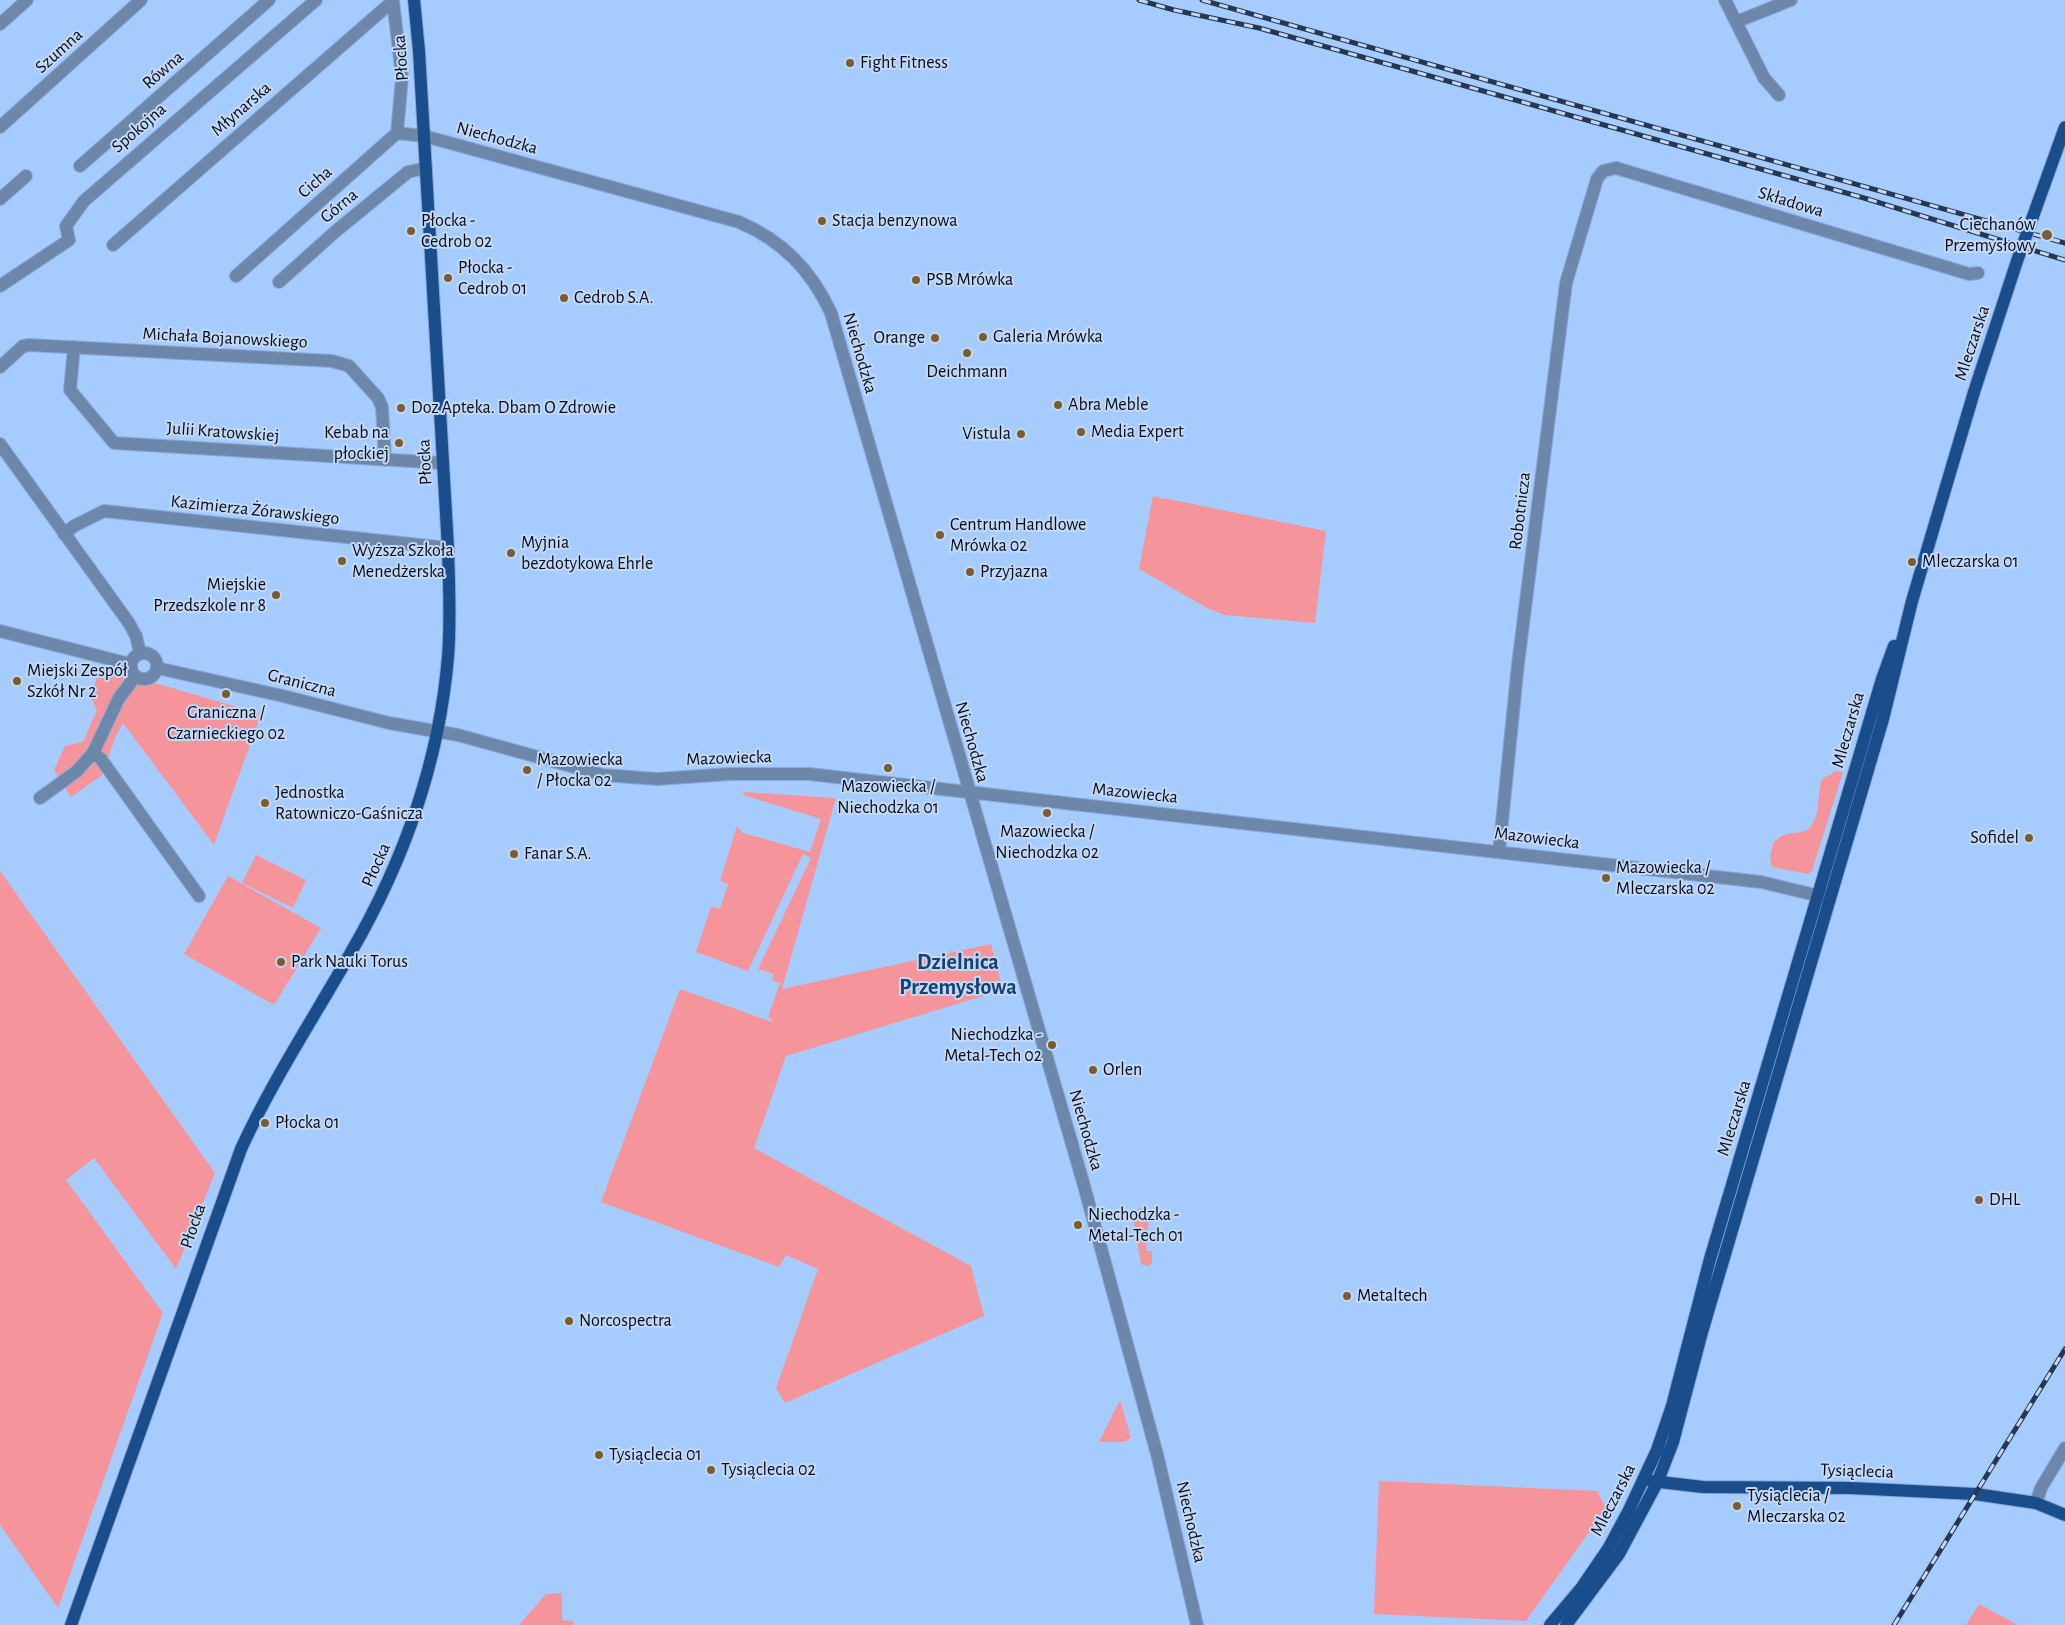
<!DOCTYPE html>
<html>
<head>
<meta charset="utf-8">
<style>
	body { margin:0 }
	canvas { display:block; background:#a6ccff }
</style>
</head>
<body>
<canvas width="2065" height="1625"></canvas>
<script>
const c = document.querySelector('canvas').getContext('2d');
c.lineJoin = 'round';
function fillPath(path, color) { c.fillStyle = color; c.fill(path, 'evenodd'); }
function trace(path, color, width, dash) { c.strokeStyle = color; c.lineWidth = width; c.lineCap = dash ? 'butt' : 'round'; c.setLineDash(dash || []); c.stroke(path); }
function label(font, color, halo, rows, align = 'center') {
  c.font = font + ' "Alegreya Sans",sans-serif'; c.lineWidth = 4; c.setLineDash([]); c.textBaseline = 'middle'; c.strokeStyle = halo; c.fillStyle = color; for (const [text, x, y, turn = 0] of rows) {
    c.save(); c.translate(x, y); c.rotate((+turn || 0) * Math.PI / 180); c.textAlign = isNaN(turn) ? turn : align; if (halo) c.strokeText(text, 0, 0); c.fillText(text, 0, 0); c.restore();
  }
}
const green = new Path2D(`
	M1153,496L1326,531L1315,623L1225,615L1207,608L1139,569Z
	M104,668L261,714L214,845L123,723L115,738L102,775L71,797L54,770L65,746L83,742L97,710L90,696L97,678Z
	M1836,771L1843,772L1812,871L1808,874L1772,867L1770,858L1773,843C1788,826 1801,839 1811,826C1821,814 1817,793 1822,779Z
	M744,792L836,798L782,989L991,944L1003,990L786,1056L754,1148L971,1266L984,1316L785,1403L776,1388L818,1269L786,1255L779,1267L601,1202L680,989L772,1022V1019L768,1017L780,983L772,980L774,974L758,969L811,858L803,854L748,971L696,952L711,907L720,909L728,884L720,881L737,826L743,833L810,852L821,819L743,795Z
	M256,855L306,880L293,908L242,883Z
	M0,871L215,1173L176,1269L94,1158L66,1180L163,1313L58,1608L0,1525Z
	M228,876L321,928L274,1005L184,954Z
	M1140,1208L1149,1209L1155,1218L1148,1223L1146,1251H1152V1263L1148,1266L1141,1264L1133,1217Z
	M1120,1400L1131,1438L1124,1442H1099Z
	M1379,1481L1597,1491L1606,1508L1526,1621L1374,1614Z
	M562,1593V1620L573,1621V1625H519L546,1594Z
	M1979,1604L2018,1625H1966Z`);
const minor = new Path2D(`
	M1725,0L1764,78L1779,95
	M393,1L402,77L397,133
	M1736,22L1791,0
	M0,24L27,0
	M0,127L141,0
	M80,166L269,0
	M0,199L26,176
	M113,245L393,1
	M236,276L397,133L424,136L739,222C783,241 811,270 831,313L1083,1182L1158,1458L1197,1625
	M279,282L336,231L408,172L426,168
	M0,286L69,240L66,226L84,201L316,0
	M74,347L70,390L114,443L443,463
	M0,367L23,346L29,345L332,361L349,366L378,398L382,407L385,460
	M0,444L129,623L136,636L140,653
	M64,534L74,526L104,511L448,548
	M0,631L130,664
	M131 666a13 13 0 1 1 26 0a13 13 0 1 1-26 0Z
	M157,668L283,696L389,723L458,735L603,775L657,779L730,774H809L1761,882L1828,898
	M93,753L101,759L199,896
	M40,798L77,771L93,753L119,698L135,677
	M1499,852L1518,664L1566,283L1597,179L1603,171L1616,168L1969,274L1978,273
	M2036,1503L2041,1488L2065,1448`);
const major = new Path2D(`
	M1651,1481L1703,1487L1850,1488L1975,1494L2036,1503L2065,1515
	M71,1625L241,1149C272,1081 313,1019 350,954C403,863 439,763 448,657C451,621 449,584 448,548L419,51L414,0
	M1550,1625L1582,1587L1608,1549L1629,1510L1657,1450L1672,1406L1710,1259L1882,679L1894,646
	M1566,1625L1619,1554L1657,1483L1673,1442L1702,1332L1883,719L1912,601L1974,392`);
const rail = new Path2D(`
	M1139,0L1174,10L1259,28L1864,198L2065,260
	M1202,0L2065,243
	M1894,1625L2065,1349`);
const majorBridge = new Path2D(`
	M1974,392L2017,261L2065,127`);
const markers = [
	[850,63,5,"#7a5c30"],
	[822,221,5,"#7a5c30"],
	[411,231,5,"#7a5c30"],
	[2047,235,6,"#7a5c30"],
	[448,278,5,"#7a5c30"],
	[916,280,5,"#7a5c30"],
	[564,298,5,"#7a5c30"],
	[983,337,5,"#7a5c30"],
	[935,338,5,"#7a5c30"],
	[967,353,5,"#7a5c30"],
	[1058,405,5,"#7a5c30"],
	[401,408,5,"#7a5c30"],
	[1081,432,5,"#7a5c30"],
	[1021,434,5,"#7a5c30"],
	[399,443,5,"#7a5c30"],
	[940,535,5,"#7a5c30"],
	[511,553,5,"#7a5c30"],
	[342,561,5,"#7a5c30"],
	[1912,562,5,"#7a5c30"],
	[970,572,5,"#7a5c30"],
	[276,595,5,"#7a5c30"],
	[17,681,5,"#7a5c30"],
	[226,694,5,"#7a5c30"],
	[888,768,5,"#7a5c30"],
	[527,770,5,"#7a5c30"],
	[265,803,5,"#7a5c30"],
	[1047,813,5,"#7a5c30"],
	[2029,838,5,"#7a5c30"],
	[514,854,5,"#7a5c30"],
	[1606,878,5,"#7a5c30"],
	[281,962,5,"#7a5c30"],
	[1052,1045,5,"#7a5c30"],
	[1093,1070,5,"#7a5c30"],
	[265,1123,5,"#7a5c30"],
	[1979,1200,5,"#7a5c30"],
	[1078,1225,5,"#7a5c30"],
	[1347,1296,5,"#7a5c30"],
	[569,1321,5,"#7a5c30"],
	[599,1455,5,"#7a5c30"],
	[711,1470,5,"#7a5c30"],
	[1737,1506,5,"#7a5c30"]
];
const streetNames = [
	["Szumna",59,51,-42],
	["Płocka",401,58,-94],
	["Równa",163,70,-41],
	["Młynarska",241,109,-41],
	["Spokojna",139,128,-41],
	["Niechodzka",497,138,15],
	["Cicha",315,182,-41],
	["Składowa",1791,202,17],
	["Górna",339,206,-40],
	["Michała Bojanowskiego",225,338,3],
	["Mleczarska",1972,343,-72],
	["Niechodzka",860,353,74],
	["Julii Kratowskiej",223,432,4],
	["Płocka",425,462,-93],
	["Kazimierza Żórawskiego",255,510,6],
	["Robotnicza",1520,511,-83],
	["Graniczna",302,683,14],
	["Mleczarska",1848,730,-74],
	["Niechodzka",972,742,74],
	["Mazowiecka",729,758,-2],
	["Mazowiecka",1135,793,6],
	["Mazowiecka",1537,838,7],
	["Płocka",376,865,-66],
	["Mleczarska",1734,1118,-73],
	["Niechodzka",1086,1130,74],
	["Płocka",193,1226,-71],
	["Tysiąclecia",1857,1471,2],
	["Mleczarska",1613,1500,-63],
	["Niechodzka",1191,1522,77]
];
const poiNames = [
	["Fight Fitness",860,63],
	["Płocka -",421,221],
	["Cedrob 02",421,242],
	["Stacja benzynowa",832,221],
	["Ciechanów",2036,225,"right"],
	["Przemysłowy",2036,246,"right"],
	["Płocka -",458,268],
	["Cedrob 01",458,289],
	["PSB Mrówka",926,280],
	["Cedrob S.A.",574,298],
	["Galeria Mrówka",993,337],
	["Orange",925,338,"right"],
	["Deichmann",967,372,"center"],
	["Abra Meble",1068,405],
	["Doz Apteka. Dbam O Zdrowie",411,408],
	["Media Expert",1091,432],
	["Kebab na",389,433,"right"],
	["płockiej",389,454,"right"],
	["Vistula",1011,434,"right"],
	["Centrum Handlowe",950,525],
	["Mrówka 02",950,546],
	["Myjnia",521,543],
	["bezdotykowa Ehrle",521,564],
	["Wyższa Szkoła",352,551],
	["Menedżerska",352,572],
	["Mleczarska 01",1922,562],
	["Przyjazna",980,572],
	["Miejskie",266,585,"right"],
	["Przedszkole nr 8",266,606,"right"],
	["Miejski Zespół",27,671],
	["Szkół Nr 2",27,692],
	["Graniczna /",226,713,"center"],
	["Czarnieckiego 02",226,734,"center"],
	["Mazowiecka",537,760],
	["/ Płocka 02",537,781],
	["Mazowiecka /",888,787,"center"],
	["Niechodzka 01",888,808,"center"],
	["Jednostka",275,793],
	["Ratowniczo-Gaśnicza",275,814],
	["Mazowiecka /",1047,832,"center"],
	["Niechodzka 02",1047,853,"center"],
	["Sofidel",2019,838,"right"],
	["Fanar S.A.",524,854],
	["Mazowiecka /",1616,868],
	["Mleczarska 02",1616,889],
	["Park Nauki Torus",291,962],
	["Niechodzka -",1042,1035,"right"],
	["Metal-Tech 02",1042,1056,"right"],
	["Orlen",1103,1070],
	["Płocka 01",275,1123],
	["DHL",1989,1200],
	["Niechodzka -",1088,1215],
	["Metal-Tech 01",1088,1236],
	["Metaltech",1357,1296],
	["Norcospectra",579,1321],
	["Tysiąclecia 01",609,1455],
	["Tysiąclecia 02",721,1470],
	["Tysiąclecia /",1747,1496],
	["Mleczarska 02",1747,1517]
];
const districtNames = [
	["Dzielnica",958,962],
	["Przemysłowa",958,987]
];
fillPath(green, '#f6949b');
trace(minor, '#88a9d7', 14);
trace(major, '#88a9d7', 14);
trace(minor, '#6d87aa', 12);
trace(major, '#1a4d8c', 12);
trace(rail, '#253753', 5);
trace(rail, '#c5d8f2', 3, [9]);
trace(majorBridge, '#88a9d7', 14, []);
trace(majorBridge, '#1a4d8c', 12);
for (const [x, y, r, color] of markers) { const dot = new Path2D(); dot.arc(x, y, r, 0, 2 * Math.PI); c.fillStyle = color; c.fill(dot); trace(dot, '#c5d8f2', 2); }
label('18px', '#000c22', '#c5d8f2', streetNames);
label('18px', '#000c22', '#c5d8f2', poiNames, 'left');
label('bold 22px', '#154177', '#c5d8f2', districtNames);
</script>
</body>
</html>
